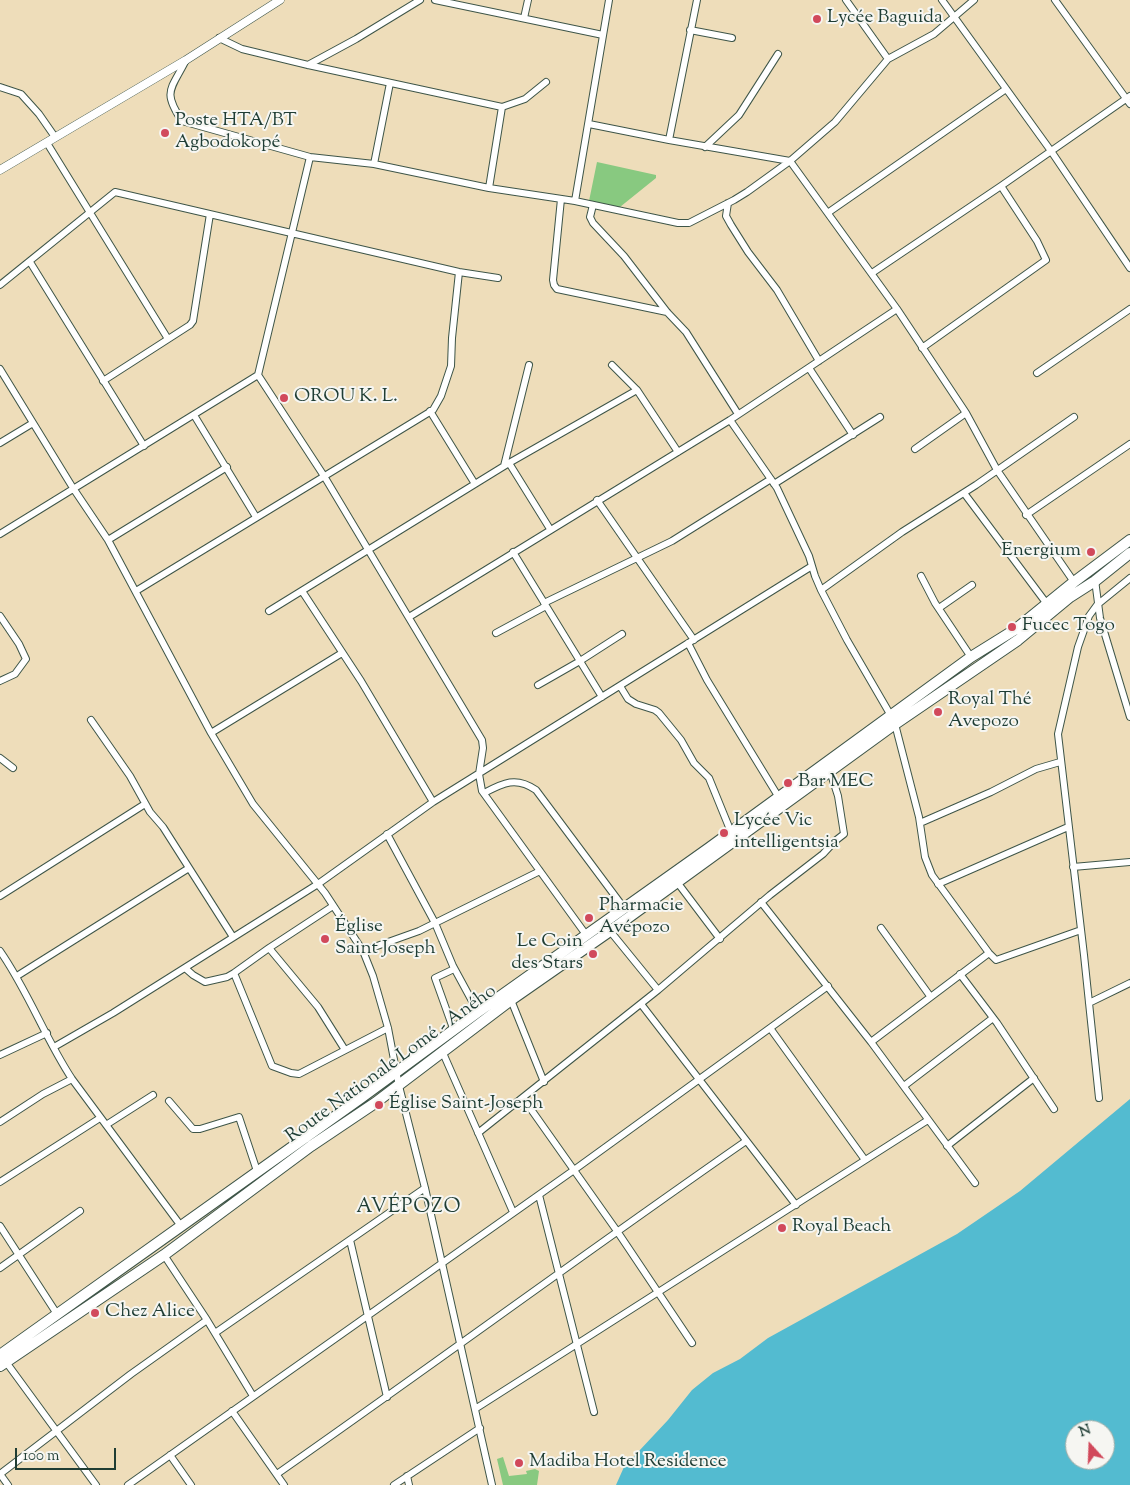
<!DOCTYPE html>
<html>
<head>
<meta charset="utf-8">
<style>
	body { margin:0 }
	#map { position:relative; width:1130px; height:1485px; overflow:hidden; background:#eeddba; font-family:"Sorts Mill Goudy",serif }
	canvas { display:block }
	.north { position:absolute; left:1065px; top:1420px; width:50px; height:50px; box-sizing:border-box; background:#f6f6f2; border:1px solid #a0aca6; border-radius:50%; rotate:340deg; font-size:14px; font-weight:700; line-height:20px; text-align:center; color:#1f3d34 }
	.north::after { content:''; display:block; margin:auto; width:18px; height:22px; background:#d1495b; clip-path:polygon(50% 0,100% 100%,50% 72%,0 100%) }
	.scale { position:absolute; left:15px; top:1448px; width:101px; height:22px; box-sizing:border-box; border:2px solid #1f3d34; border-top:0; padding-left:6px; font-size:15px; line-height:18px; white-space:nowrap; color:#1f3d34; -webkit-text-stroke:4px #f6f6f2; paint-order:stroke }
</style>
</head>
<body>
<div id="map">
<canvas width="1130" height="1485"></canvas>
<div class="north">N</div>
<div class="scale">100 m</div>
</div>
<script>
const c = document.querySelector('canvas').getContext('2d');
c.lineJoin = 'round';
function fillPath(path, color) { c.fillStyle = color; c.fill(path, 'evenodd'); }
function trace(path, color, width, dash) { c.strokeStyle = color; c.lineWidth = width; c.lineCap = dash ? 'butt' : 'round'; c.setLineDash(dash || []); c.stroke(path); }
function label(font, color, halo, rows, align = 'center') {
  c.font = font + ' "Sorts Mill Goudy",serif'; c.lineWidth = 4; c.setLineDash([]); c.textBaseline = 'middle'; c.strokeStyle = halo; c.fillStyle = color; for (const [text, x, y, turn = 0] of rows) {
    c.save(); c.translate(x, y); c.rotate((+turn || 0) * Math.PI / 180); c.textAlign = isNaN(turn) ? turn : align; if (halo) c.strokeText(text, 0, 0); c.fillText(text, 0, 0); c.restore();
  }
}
const green = new Path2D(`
	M597,162L656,175V178L620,207L589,201Z
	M503,1457L509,1476L527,1474L526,1471L535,1469L539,1471L537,1485H503L497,1459Z`);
const water = new Path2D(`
	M1130,1099V1485H616L624,1467L668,1420L692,1390L713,1373L740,1359L768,1338L957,1234L1020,1191ZM1075,1430H1105V1460H1075Z`);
const minor = new Path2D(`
	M435,0L603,35
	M846,0L888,59
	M942,0L1051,151L1130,268
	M1055,0L1130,104
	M524,18L528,0
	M690,30L732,38
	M219,38L242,49L308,65L502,107L525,99L546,82
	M186,60C171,90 162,91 182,121L310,157L374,164L489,188L575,201L678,223H689L734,200L747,192L790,161L835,122L888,59L934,34L974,0
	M308,65L356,39L420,0
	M0,87L21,94L39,114L55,137
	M589,124L669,140L790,161L897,309L966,413L997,470L1074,582
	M669,140L697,0
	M47,143L168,339
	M705,147L739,115L778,54
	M374,164L390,83
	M489,188L502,107
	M561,199L553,280L554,285L557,289L667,312
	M575,201L609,0
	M728,203L726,216L731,225L748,252L777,290L819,361
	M593,205L590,217L593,223L624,256L667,312L686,332L738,414
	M829,212L1006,89
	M30,262L144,446
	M872,273L1001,186L1130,96
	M0,285L115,192L459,272L498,278
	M922,348L1046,260L1037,241L1001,186
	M612,365L637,390L678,452
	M809,368L853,435
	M0,369L73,488L108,540L211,733L253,804L325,893L363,951L373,976L388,1028L399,1086L425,1188L492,1485
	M1037,373L1130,309
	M258,375L324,476L482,740L483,748L479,774L482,791L587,936
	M103,381L190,325L193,321L210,214
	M430,411L475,484
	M194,415L256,517
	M730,420L777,488L809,556L815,576L821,590L847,640L890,714
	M0,443L33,423
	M915,449L966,413
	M509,463L550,529
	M504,466L529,365
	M774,484L880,417
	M964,493L1047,604
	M597,500L694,640
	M1026,515L1130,444
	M0,534L258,375L310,157
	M108,540L227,467
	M513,552L602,697
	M921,576L935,603L971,657
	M1095,580L1100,618L1130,717
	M821,590L902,532L976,485L1074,417
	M136,591L433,410L441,396L451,366L452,338L459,272
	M302,591L361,681L433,802
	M544,603L672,541L771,479
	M939,608L972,585
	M269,611L509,463L637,390
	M0,616L19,644L26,659L15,674L0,681
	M409,617L730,420L897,309
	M496,633L546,606
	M688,643L707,680L778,796
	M538,685L580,661L622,634
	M620,686L628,699L636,704L655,710L659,713L681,740L694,763L709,778L731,832
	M91,720L130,776L150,812L163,827L233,937
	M895,724L919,817L925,857L932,875L989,953L996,960L999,959L1081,930
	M211,733L342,653
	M0,758L13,768
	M484,793C503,783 516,776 536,790L624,908
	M920,823L991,792L1036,769L1060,762
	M387,834L435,923
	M1073,867L1130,862
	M677,882L720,939
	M938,884L1068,827
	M0,896L145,804
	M761,902L871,1042L975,1183
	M435,923L453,966L478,1012
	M881,928L930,996
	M610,931L658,990
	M269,948L318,1007L345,1050
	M0,951C28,991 45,1038 72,1079L181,1226
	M363,951L419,931L540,871
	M185,968L193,975L205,982L227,977L234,973L269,948L333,906
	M234,973L272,1066L291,1073L299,1074L388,1028
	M960,974L997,1023L1054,1109
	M17,976L189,868
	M511,1000L544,1082
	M1089,1003L1130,983
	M641,1004L796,1205
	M770,1028L865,1160
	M454,1031L435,978L454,969
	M871,1042L989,953
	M54,1047L113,1013L318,884L433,802L812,566
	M443,1053L513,1212
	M0,1055L47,1033
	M904,1086L993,1018
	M523,1098L617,1231L692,1343
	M1099,1098L1084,955L1058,734L1078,647L1089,616L1097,605L1130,578
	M169,1101L193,1129H200L239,1117L257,1171
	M0,1122L43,1094L72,1079
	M106,1125L153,1095
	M478,1133L658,990L770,895L823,854L835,841L844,834L838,796L830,771
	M947,1146L1034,1078
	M0,1182L100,1118
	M539,1195L594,1412
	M0,1226L57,1314
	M350,1240L387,1397
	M164,1255L207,1320L253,1396
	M0,1268L80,1211
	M215,1333L425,1188
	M6,1362L96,1485
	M475,1409L928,1120
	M232,1411L284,1485
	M170,1455L191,1485
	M0,1474L131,1374L207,1320
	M0,1474L8,1485
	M277,1474C434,1364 589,1250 746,1141
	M407,1476L409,1485
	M128,1485L574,1170L828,986
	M394,1485L480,1428`);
const tertiary = new Path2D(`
	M0,170L186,60L280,0`);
const trunk = new Path2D(`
	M0,1355L361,1098L478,1012L709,848L971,657L1016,629L1074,582L1130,540
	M0,1366L164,1255L311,1146L375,1103L511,1000L610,931L895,724L1018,640L1070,597L1095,581L1130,553`);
const markers = [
	[817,19,5,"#d1495b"],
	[165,133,5,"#d1495b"],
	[284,398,5,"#d1495b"],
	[1091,552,5,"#d1495b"],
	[1012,627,5,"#d1495b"],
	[938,712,5,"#d1495b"],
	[788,783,5,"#d1495b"],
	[724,833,5,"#d1495b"],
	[589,918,5,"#d1495b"],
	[325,939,5,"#d1495b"],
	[593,954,5,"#d1495b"],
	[379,1105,5,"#d1495b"],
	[782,1228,5,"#d1495b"],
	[95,1313,5,"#d1495b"],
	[519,1463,5,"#d1495b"]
];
const poiNames = [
	["Lycée Baguida",827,19],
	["Poste HTA/BT",175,122],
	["Agbodokopé",175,144],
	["OROU K. L.",294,398],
	["Energium",1081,552,"right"],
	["Fucec Togo",1022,627],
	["Royal Thé",948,701],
	["Avepozo",948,723],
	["Bar MEC",798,783],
	["Lycée Vic",734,822],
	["intelligentsia",734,844],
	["Pharmacie",599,907],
	["Avépozo",599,929],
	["Église",335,928],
	["Saint Joseph",335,950],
	["Le Coin",583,943,"right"],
	["des Stars",583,965,"right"],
	["Église Saint-Joseph",389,1105],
	["Royal Beach",792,1228],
	["Chez Alice",105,1313],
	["Madiba Hotel Residence",529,1463]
];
const streetNames = [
	["Route Nationale Lomé - Aného",392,1065,-36]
];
const neighbourhoodNames = [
	["AVÉPOZO",409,1209]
];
fillPath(green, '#88c980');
fillPath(water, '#53bbd0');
trace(minor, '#3e5548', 8);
trace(tertiary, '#3e5548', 9);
trace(trunk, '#3e5548', 12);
trace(minor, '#fff', 6);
trace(tertiary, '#fff', 8);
trace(trunk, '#fff', 10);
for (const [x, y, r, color] of markers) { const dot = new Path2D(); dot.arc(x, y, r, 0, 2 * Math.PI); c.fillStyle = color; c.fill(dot); trace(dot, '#f6f6f2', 2); }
label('19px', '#1f3d34', '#f6f6f2', poiNames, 'left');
label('19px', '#1f3d34', '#f6f6f2', streetNames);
c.letterSpacing = '1px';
label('20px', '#1f3d34', '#f6f6f2', neighbourhoodNames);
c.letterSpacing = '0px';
</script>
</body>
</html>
